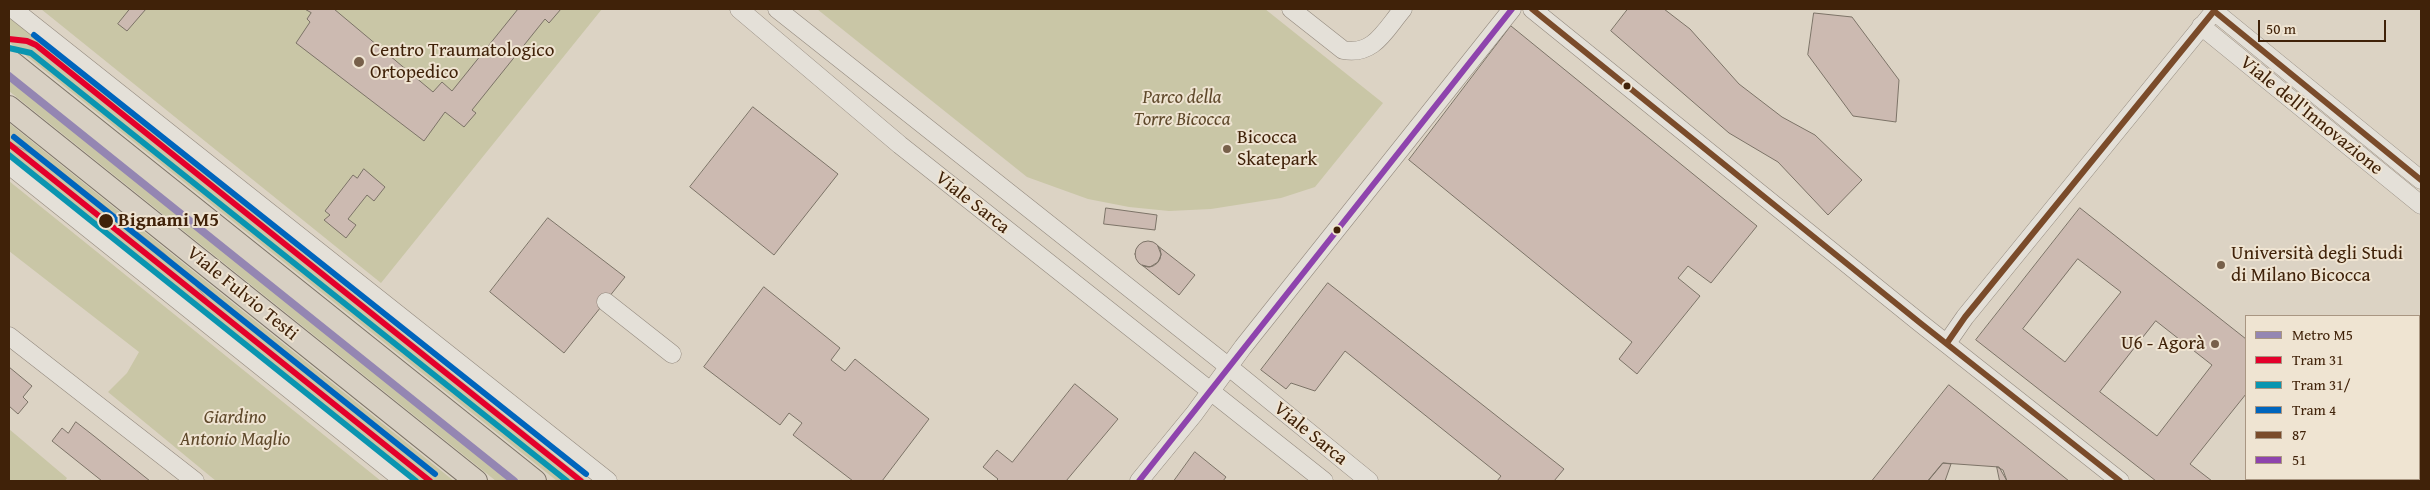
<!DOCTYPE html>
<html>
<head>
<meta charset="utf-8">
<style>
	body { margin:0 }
	#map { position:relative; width:2430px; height:490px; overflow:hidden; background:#dcd3c4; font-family:"Gentium Book Plus",serif }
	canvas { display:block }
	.frame { position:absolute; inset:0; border:10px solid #402209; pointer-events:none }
	.legend { position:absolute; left:2245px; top:315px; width:175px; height:165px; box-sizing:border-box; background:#efe4d2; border:1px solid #a99682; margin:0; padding:6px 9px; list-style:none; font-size:15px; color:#402209 }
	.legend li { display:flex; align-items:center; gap:10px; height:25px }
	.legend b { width:25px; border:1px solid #a99682 }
	.scale { position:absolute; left:2258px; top:20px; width:128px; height:22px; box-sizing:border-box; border:2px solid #402209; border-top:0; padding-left:6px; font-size:15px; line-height:18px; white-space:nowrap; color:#402209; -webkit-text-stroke:4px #efe4d2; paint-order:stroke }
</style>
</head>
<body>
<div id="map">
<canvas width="2430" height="490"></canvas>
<div class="frame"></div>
<ul class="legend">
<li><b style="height:6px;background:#9486b2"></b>Metro M5</li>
<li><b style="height:6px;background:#e4002b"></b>Tram 31</li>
<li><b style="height:6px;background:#0a95b0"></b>Tram 31/</li>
<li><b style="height:6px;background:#0065bd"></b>Tram 4</li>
<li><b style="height:6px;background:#7a4b2a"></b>87</li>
<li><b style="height:6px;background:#8e44ad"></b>51</li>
</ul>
<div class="scale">50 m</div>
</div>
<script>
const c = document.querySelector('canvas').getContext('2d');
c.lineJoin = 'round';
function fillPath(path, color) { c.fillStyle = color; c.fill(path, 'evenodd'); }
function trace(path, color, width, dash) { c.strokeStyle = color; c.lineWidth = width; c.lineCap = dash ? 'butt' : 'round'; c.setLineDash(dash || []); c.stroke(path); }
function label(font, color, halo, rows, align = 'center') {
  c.font = font + ' "Gentium Book Plus",serif'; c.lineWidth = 4; c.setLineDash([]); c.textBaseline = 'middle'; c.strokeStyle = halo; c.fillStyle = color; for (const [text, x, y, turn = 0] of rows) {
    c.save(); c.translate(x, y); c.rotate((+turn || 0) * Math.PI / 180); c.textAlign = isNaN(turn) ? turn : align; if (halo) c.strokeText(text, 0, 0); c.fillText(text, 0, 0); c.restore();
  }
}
const green = new Path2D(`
	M41,9H602L381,283Z
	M817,9H1265L1383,103L1315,187L1281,198L1211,209L1169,211L1129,207L1088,199L1027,177Z
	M9,10L152,125L177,152L587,481H557L9,42Z
	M9,75L514,481H496L9,91Z
	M9,123L454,481H419L191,298L165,283L9,157Z
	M9,181L381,481H216L108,392L127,373L139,352L9,251Z
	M9,429L67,478L65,481H9Z`);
const building = new Path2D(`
	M130,9H146L127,31L118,24Z
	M305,9H334L433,92L442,82L452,91L518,9H561L549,23L545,19L472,110L476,113L464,127L445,112L424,141L296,43L310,22L307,19L311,13Z
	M1628,9H1664L1690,29L1739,84L1782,117L1815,135L1862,180L1828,215L1778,162L1729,133L1611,31Z
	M1814,13L1852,17L1899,80L1896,122L1853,116L1808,55Z
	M1511,26L1757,226L1711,283L1688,266L1678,278L1700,296L1637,374L1619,359L1632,342L1409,160Z
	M753,107L838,174L774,255L690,187Z
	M364,169L385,187L374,201L367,195L348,219L356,225L346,238L324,220L330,215L325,211L353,175L357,178Z
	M1106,208L1157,215L1155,230L1104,224Z
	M2080,208L2246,339V394L2190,464L2212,481H2156L1976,340ZM2078,259L2121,292L2065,362L2023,329ZM2156,321L2212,365L2157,436L2100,392Z
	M548,218L625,277L564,353L490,292Z
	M1135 254a13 13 0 1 1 26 0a13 13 0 1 1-26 0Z
	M1158,246L1195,275L1179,295L1142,265L1150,267L1158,262L1161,255Z
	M1328,283L1564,469L1554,481H1497L1501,476L1345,351L1315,391L1291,383L1286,389L1261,370Z
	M764,287L840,348L831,360L845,371L855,359L929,419L882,481H853L793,435L802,423L789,413L780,425L704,367Z
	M9,367L32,386L23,397L28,402L18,414L9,406Z
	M1075,384L1118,419L1066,481H996L998,479L983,467L997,450L1012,462Z
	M1949,385L2069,481H2007L1999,467L1943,463L1928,481H1872Z
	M76,422L94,436L150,481H102L52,441L62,428L68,433Z
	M1195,452L1226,477L1223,481H1174Z
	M1943,463L1951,464L1945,481H1928Z
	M1997,467L2003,470L2007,481H2000Z
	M2419,475L2421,481H2356L2353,479H2419Z
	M2269,479H2326L2324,481H2267Z`);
const minor = new Path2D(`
	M13,9L608,481
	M739,9L900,145L1324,481
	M777,9L1229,367L1369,481
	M1291,9L1343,50C1374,56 1385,30 1403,9
	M1532,9L1919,322L2120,481
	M2214,11L2421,180
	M2201,26L2421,205
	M9,165L404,481
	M606,302L672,354
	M9,336L195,481
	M1947,343L1965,317L2216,9
	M1139,481L1194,414L1243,347L1512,9`);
const major = new Path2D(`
	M9,60L535,481
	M9,107L476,481`);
const tram = new Path2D(`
	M9,142L53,165L165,254L183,271L215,308`);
const bus1 = new Path2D(`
	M1532,9L1919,322L2120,481
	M1947,343L1965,317L2214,11L2421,180`);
const bus2 = new Path2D(`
	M1139,481L1512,9`);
const tram1 = new Path2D(`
	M9,39L27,41L36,45L581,481
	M9,144L430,481`);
const tram2 = new Path2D(`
	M9,48L31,53L567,481
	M9,155L416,481`);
const tram3 = new Path2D(`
	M34,35L586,474
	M14,137L435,474`);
const metro1 = new Path2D(`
	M9,76L514,481`);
const markers = [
	[359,62,6,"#77604a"],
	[1627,86,4.5,"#402209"],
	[1227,149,5,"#77604a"],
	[106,221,8,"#402209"],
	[1337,230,4.5,"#402209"],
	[2221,265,5,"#77604a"],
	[2215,344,5,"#77604a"]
];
const poiNames = [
	["Centro Traumatologico",370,51],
	["Ortopedico",370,73],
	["Bicocca",1237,138],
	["Skatepark",1237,160],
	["Università degli Studi",2231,254],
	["di Milano Bicocca",2231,276],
	["U6 - Agorà",2205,344,"right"]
];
const parkNames = [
	["Parco della",1182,98],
	["Torre Bicocca",1182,120],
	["Giardino",235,418],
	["Antonio Maglio",235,440]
];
const streetNames = [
	["Viale dell'Innovazione",2311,116,39],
	["Viale Sarca",972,203,38],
	["Viale Fulvio Testi",242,294,39],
	["Viale Sarca",1310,434,39]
];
const stopNames = [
	["Bignami M5",118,221]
];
fillPath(green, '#c9c6a6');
fillPath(building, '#ccbab1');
trace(building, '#7c7367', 1);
trace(minor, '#948a7f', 19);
trace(major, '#7c7367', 24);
trace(minor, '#e4e0d8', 18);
trace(major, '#d8d0c3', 22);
trace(tram, '#a69f97', 1);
trace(bus1, '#7a4b2a', 6);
trace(bus2, '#8e44ad', 6);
trace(tram1, '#e4002b', 6);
trace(tram2, '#0a95b0', 6);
trace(tram3, '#0065bd', 6);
trace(metro1, '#9486b2', 8);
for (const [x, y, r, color] of markers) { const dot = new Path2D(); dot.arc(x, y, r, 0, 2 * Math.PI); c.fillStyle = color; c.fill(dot); trace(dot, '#efe4d2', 2); }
label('19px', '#402209', '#efe4d2', poiNames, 'left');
label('italic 19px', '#5e482a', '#efe4d2', parkNames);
label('19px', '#402209', '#efe4d2', streetNames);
label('bold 19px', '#402209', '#efe4d2', stopNames, 'left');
</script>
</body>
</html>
